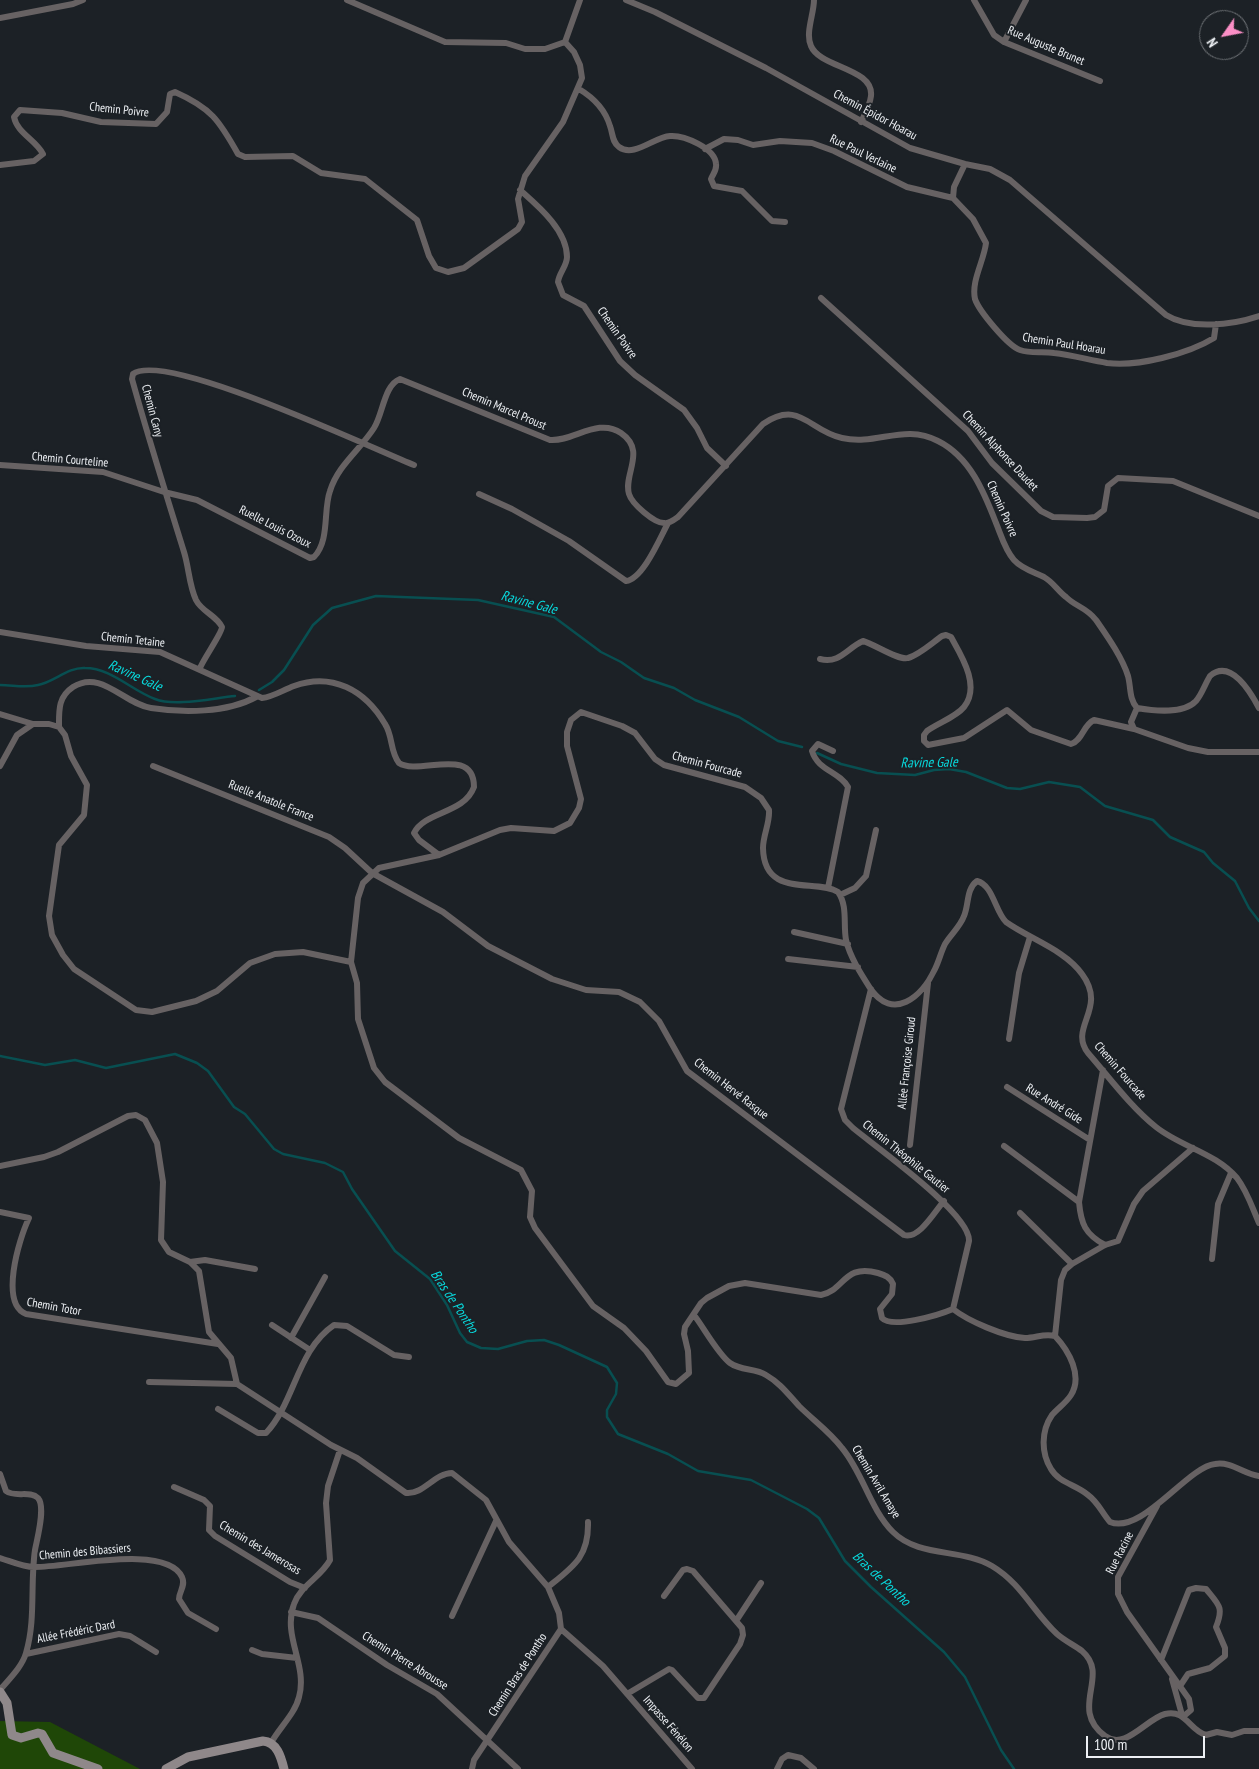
<!DOCTYPE html>
<html>
<head>
<meta charset="utf-8">
<style>
	body { margin:0 }
	#map { position:relative; width:1259px; height:1769px; overflow:hidden; background:#1c2126; font-family:"PT Sans Narrow",sans-serif }
	canvas { display:block }
	.north { position:absolute; left:1199px; top:10px; width:50px; height:50px; box-sizing:border-box; background:#1c2126; border:1px solid #707478; border-radius:50%; rotate:237deg; font-size:14px; font-weight:700; line-height:20px; text-align:center; color:#edf0f4 }
	.north::after { content:''; display:block; margin:auto; width:18px; height:22px; background:#fb8fc6; clip-path:polygon(50% 0,100% 100%,50% 72%,0 100%) }
	.scale { position:absolute; left:1086px; top:1736px; width:119px; height:22px; box-sizing:border-box; border:2px solid #edf0f4; border-top:0; padding-left:6px; font-size:15px; line-height:18px; white-space:nowrap; color:#edf0f4; -webkit-text-stroke:4px #1c2126; paint-order:stroke }
</style>
</head>
<body>
<div id="map">
<canvas width="1259" height="1769"></canvas>
<div class="north">N</div>
<div class="scale">100 m</div>
</div>
<script>
const c = document.querySelector('canvas').getContext('2d');
c.lineJoin = 'round';
function fillPath(path, color) { c.fillStyle = color; c.fill(path, 'evenodd'); }
function trace(path, color, width, dash) { c.strokeStyle = color; c.lineWidth = width; c.lineCap = dash ? 'butt' : 'round'; c.setLineDash(dash || []); c.stroke(path); }
function label(font, color, halo, rows, align = 'center') {
  c.font = font + ' "PT Sans Narrow",sans-serif'; c.lineWidth = 4; c.setLineDash([]); c.textBaseline = 'middle'; c.strokeStyle = halo; c.fillStyle = color; for (const [text, x, y, turn = 0] of rows) {
    c.save(); c.translate(x, y); c.rotate((+turn || 0) * Math.PI / 180); c.textAlign = isNaN(turn) ? turn : align; if (halo) c.strokeText(text, 0, 0); c.fillText(text, 0, 0); c.restore();
  }
}
const green = new Path2D(`
	M0,1721L50,1722L140,1769H0Z`);
const stream = new Path2D(`
	M0,685C13,685 25,688 38,685C54,682 68,667 85,668C111,668 131,690 155,699C175,707 213,698 235,696
	M259,690L272,682L284,670L313,625L332,608L376,596L478,600L554,617L601,652L621,662L644,678L674,688L695,700L739,717L778,741L802,747
	M817,753L841,764L877,773L915,775L934,770L949,769L966,772L1007,788L1020,789L1049,782L1080,787L1105,806L1153,820L1170,837L1204,852L1213,863L1235,881L1249,908L1259,921
	M0,1056L45,1065L75,1060L106,1068L175,1054L197,1063L208,1071L234,1107L245,1114L274,1149L283,1154L325,1163L343,1172L352,1189L395,1251L430,1279L447,1305L460,1333L467,1342L481,1348L498,1349L527,1341L544,1340L559,1345L607,1367L617,1383L616,1394L607,1410V1417L618,1434L668,1454L698,1471L751,1480L807,1509L819,1518L845,1561L871,1587L944,1652L965,1677L1001,1750L1014,1769`);
const street = new Path2D(`
	M347,0L445,42L506,43L525,49H545L565,42
	M626,0L655,12L766,68L910,148L965,164L990,169L1010,180L1166,315C1190,330 1232,325 1259,316
	M814,0C814,14 805,33 811,46C820,68 874,68 871,96C870,105 865,114 861,122
	M974,0L994,35L1004,42L1100,81
	M0,18L73,4L83,0
	M565,42L580,0
	M1004,42L1026,0
	M579,89C594,98 605,109 610,126C613,134 612,142 619,147C634,158 654,137 670,136C684,135 715,148 716,164C717,170 713,174 711,179L714,186L742,191L772,221L785,222
	M705,149L724,139L738,140L753,145L780,141L812,143L834,151L907,187L953,198
	M965,164L954,187L953,198L973,219L986,243C984,261 971,281 975,299C979,311 1008,346 1020,350C1031,354 1043,351 1054,353C1072,355 1089,360 1107,363C1137,367 1188,354 1214,338L1216,324
	M0,165L34,161L43,154C36,140 17,133 14,117L20,110L62,113L101,122L156,124L167,112L170,94L175,92C211,108 219,120 238,154L245,157L293,156L321,173L365,179L417,220L429,256L436,268L448,272L464,268L518,229L522,222L518,199L525,176L563,122L582,78L580,65L574,52L565,42
	M520,190C538,206 567,230 567,257C567,266 559,273 558,282L563,295L584,306L620,361L635,375L684,410L697,428L707,448L726,466
	M821,298L968,431L992,463L1041,511L1053,517L1087,518L1095,517L1104,510L1108,486L1118,478L1173,481L1259,516
	M0,465L103,472L164,492L197,500L310,558L314,557C330,541 323,510 330,491C338,465 360,450 374,428C383,414 384,385 400,379L550,440C573,442 598,417 621,433C647,451 623,474 629,494C632,504 654,523 664,523C669,524 674,520 678,517L763,424C800,399 809,431 842,438C877,446 904,423 938,441C970,457 984,492 996,523C1001,535 1005,550 1014,560C1022,569 1034,572 1044,577C1053,582 1058,591 1066,597C1076,607 1086,607 1096,620C1107,636 1122,657 1128,676C1131,687 1129,699 1137,708C1154,711 1184,714 1196,701C1202,694 1205,684 1210,676C1231,658 1251,693 1259,708
	M479,494L512,509L569,541L626,581C643,579 660,538 668,523
	M0,632L86,646L160,652L262,698C273,697 283,690 294,686C332,672 365,690 385,724C393,736 390,752 399,763C418,776 474,745 474,787C464,814 425,811 414,833L419,840L439,855
	M820,659C840,664 847,648 863,641C874,644 899,661 908,658C919,655 932,643 942,636L946,635L951,637C961,655 981,686 964,707C956,717 938,723 927,731L924,735V741L928,745L964,738L1007,710L1031,730L1071,744C1083,740 1083,725 1094,720L1134,729L1188,748L1208,752H1259
	M200,668C204,658 222,633 222,627C216,615 202,612 196,600C189,585 189,568 184,552C166,494 148,437 132,379L133,374C165,350 371,448 414,465
	M0,714L33,724
	M59,727C59,710 58,697 73,687C101,669 124,704 151,708C183,713 227,713 256,697
	M1134,729L1131,722L1137,708
	M0,766L17,735L33,724H49L59,727L65,735L71,756L87,785L84,815L59,845L49,916L52,935L63,955L74,969L136,1010L152,1012L196,1001L217,991L250,963L275,954L303,952L351,962
	M153,766L329,837L345,848L372,873L443,912L488,946L552,979L586,990L619,992L640,1002L659,1021L687,1071L904,1235C919,1240 935,1211 944,1201
	M828,888L848,787C839,771 818,771 812,751L818,744L833,751
	M840,895L855,888L866,876L876,830
	M794,932L848,944
	M788,959L858,967
	M871,989L841,1109L845,1120L853,1128C876,1147 971,1214 969,1241L953,1309
	M1009,1039L1019,973L1030,937
	M1103,1070L1079,1202C1081,1224 1085,1234 1105,1245
	M1007,1087L1090,1140
	M910,1145L928,983
	M1004,1146L1079,1202
	M0,1166L44,1157L58,1152L128,1116L136,1115L145,1120L157,1143L163,1182L161,1240L169,1252L190,1262L199,1271L209,1332L231,1358L237,1384L331,1445L357,1458L406,1493C423,1495 435,1473 452,1473L486,1500L509,1542L548,1587L559,1613L561,1629L474,1760L472,1769
	M0,1212L29,1218C18,1241 0,1304 26,1314L218,1344
	M1020,1213L1072,1264
	M1259,1223C1252,1207 1247,1191 1237,1178C1216,1153 1181,1147 1156,1127C1130,1106 1109,1077 1088,1053C1068,1027 1108,1009 1082,974C1065,950 1030,939 1006,922C995,911 993,885 977,881C966,889 969,905 964,916C960,927 951,934 945,944C941,952 939,961 935,969C922,997 893,1022 870,988C861,974 850,957 846,940C843,924 848,906 838,892C816,878 764,899 763,848C763,835 770,823 769,810L761,798L745,787L664,765L655,759L635,733L622,726L581,712L571,720L567,732V746L581,799L579,808L570,823L554,831L511,828L500,830L439,855L379,868L363,883L358,898L351,962L357,983L358,1019L374,1068L385,1082L459,1138L521,1170L532,1191L530,1217L535,1228L593,1306L624,1328L646,1351L668,1382L676,1384L689,1373L688,1351L684,1334L685,1327L701,1303L707,1298L729,1286L745,1283L821,1295C844,1291 844,1263 878,1273C885,1275 890,1277 893,1284L892,1294L880,1309L882,1318C892,1329 939,1315 953,1309C968,1321 1005,1337 1025,1338C1036,1338 1044,1333 1055,1336C1069,1351 1083,1376 1071,1395C1066,1403 1058,1408 1052,1415C1041,1431 1041,1453 1051,1469C1059,1483 1077,1485 1088,1495C1098,1502 1102,1513 1110,1522C1142,1535 1187,1467 1215,1464C1231,1461 1244,1474 1259,1476
	M1212,1259L1218,1204L1231,1173
	M190,1262L205,1260L255,1269
	M694,1315C704,1328 718,1354 730,1363C741,1371 755,1368 766,1375C780,1383 788,1394 799,1406C813,1420 830,1432 842,1448C863,1473 870,1509 893,1532C919,1558 962,1548 992,1566C1022,1584 1033,1612 1057,1634C1065,1641 1074,1645 1082,1651C1111,1676 1068,1708 1105,1736C1125,1751 1146,1719 1165,1714C1186,1709 1189,1730 1206,1735L1217,1732L1232,1735L1244,1731H1259
	M272,1325L310,1350
	M1055,1336L1061,1280L1065,1270L1072,1264L1105,1245L1118,1241L1134,1204L1143,1191L1193,1148
	M291,1338L325,1277
	M149,1382L237,1384
	M218,1409L258,1433H266C295,1402 297,1350 334,1325L347,1326L394,1355L409,1357
	M0,1474L6,1491C15,1498 30,1490 38,1498C46,1507 37,1539 35,1550C30,1583 36,1620 26,1653C22,1667 9,1679 0,1690
	M174,1487L204,1500L210,1506L209,1530L215,1536L290,1582L305,1588
	M1157,1506L1118,1577V1594L1127,1612L1189,1699L1191,1710L1184,1716
	M0,1558C10,1561 23,1567 34,1567C65,1568 166,1543 182,1577C186,1586 179,1591 179,1599L188,1613L216,1629
	M548,1587C573,1567 589,1557 588,1522
	M291,1612L318,1618L387,1665L437,1694L518,1769
	M452,1616L496,1521
	M736,1621L761,1583
	M561,1629L603,1666L692,1769
	M252,1650L262,1654L297,1658
	M26,1654L119,1634L130,1636L156,1652
	M1161,1660L1189,1590L1196,1588L1206,1589C1219,1605 1224,1607 1216,1627L1225,1648V1656L1210,1668L1188,1674L1180,1686
	M1172,1679L1182,1715
	M627,1694L669,1669L672,1670L698,1698H704L740,1644L743,1635L742,1628L693,1571L687,1569L683,1570L664,1596
	M271,1743C279,1728 295,1714 299,1697C308,1665 282,1636 294,1604C300,1586 321,1577 330,1560L326,1503L328,1486L340,1450
	M777,1769L782,1759L788,1755L801,1758L814,1769`);
const secondary = new Path2D(`
	M0,1692L7,1703L12,1735L21,1738L38,1733L42,1734L53,1753L98,1769
	M166,1769L188,1757L263,1741C277,1742 281,1757 284,1769`);
const streetNames = [
	["Rue Auguste Brunet",1046,46,23],
	["Chemin Poivre",119,110,6],
	["Chemin Épidor Hoarau",875,115,28],
	["Rue Paul Verlaine",863,154,26],
	["Chemin Poivre",617,333,55],
	["Chemin Paul Hoarau",1064,344,9],
	["Chemin Marcel Proust",504,409,23],
	["Chemin Cany",152,411,75],
	["Chemin Alphonse Daudet",1000,451,47],
	["Chemin Courteline",70,460,5],
	["Chemin Poivre",1002,509,66],
	["Ruelle Louis Ozoux",275,527,27],
	["Chemin Tetaine",133,640,6],
	["Chemin Fourcade",707,765,15],
	["Ruelle Anatole France",271,801,22],
	["Allée Françoise Giroud",907,1063,-84],
	["Chemin Fourcade",1120,1071,49],
	["Chemin Hervé Rasque",731,1089,38],
	["Rue André Gide",1054,1104,32],
	["Chemin Théophile Gautier",906,1157,39],
	["Chemin Totor",54,1307,10],
	["Chemin Avril Amaye",876,1482,59],
	["Chemin des Jamerosas",260,1548,31],
	["Chemin des Bibassiers",85,1552,-5],
	["Rue Racine",1120,1553,-63],
	["Allée Frédéric Dard",76,1632,-11],
	["Chemin Pierre Abrousse",405,1661,32],
	["Chemin Bras de Pontho",518,1675,-57],
	["Impasse Fénélon",668,1724,49]
];
const waterNames = [
	["Ravine Gale",529,603,15],
	["Ravine Gale",135,676,24],
	["Ravine Gale",929,763,-1],
	["Bras de Pontho",454,1302,56],
	["Bras de Pontho",881,1579,43]
];
fillPath(green, '#1f4707');
trace(stream, '#084f51', 2.5);
trace(street, '#676263', 6);
trace(secondary, '#8f888a', 9);
label('12px', '#edf0f4', '#1c2126', streetNames);
label('italic 14px', '#08d9dd', '#1c2126', waterNames);
</script>
</body>
</html>
